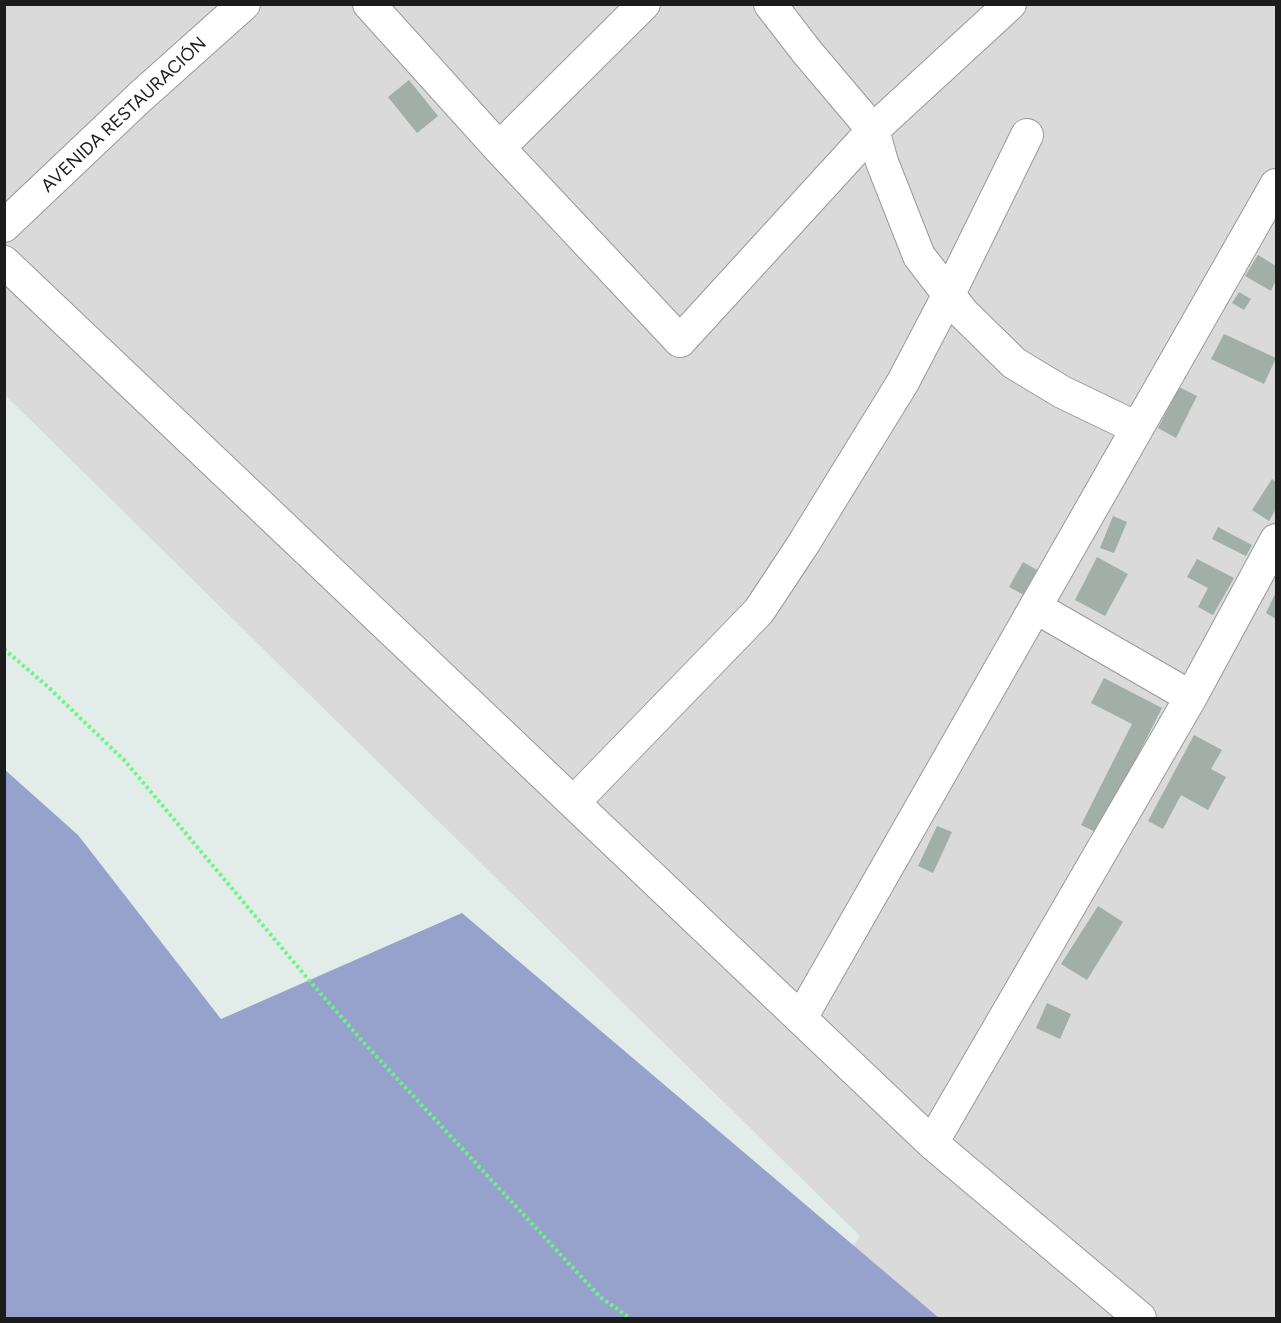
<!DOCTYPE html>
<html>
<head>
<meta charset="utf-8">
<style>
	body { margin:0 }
	#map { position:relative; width:1281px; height:1323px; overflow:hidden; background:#e2edea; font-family:Figtree,sans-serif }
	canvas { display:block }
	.frame { position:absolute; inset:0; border:6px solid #1c1c1c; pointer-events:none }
</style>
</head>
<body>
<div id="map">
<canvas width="1281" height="1323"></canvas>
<div class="frame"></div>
</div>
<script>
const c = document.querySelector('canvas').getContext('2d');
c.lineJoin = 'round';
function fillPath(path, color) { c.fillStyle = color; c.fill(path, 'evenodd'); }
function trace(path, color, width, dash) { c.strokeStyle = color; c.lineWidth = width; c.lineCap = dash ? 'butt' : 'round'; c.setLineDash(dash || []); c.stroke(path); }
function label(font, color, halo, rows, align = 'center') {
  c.font = font + ' Figtree,sans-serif'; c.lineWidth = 4.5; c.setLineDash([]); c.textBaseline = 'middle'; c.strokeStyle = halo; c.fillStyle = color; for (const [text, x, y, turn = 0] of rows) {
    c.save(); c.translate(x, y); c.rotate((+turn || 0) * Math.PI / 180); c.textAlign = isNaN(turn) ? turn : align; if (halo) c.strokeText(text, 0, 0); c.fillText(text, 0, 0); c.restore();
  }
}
const residential = new Path2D(`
	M4,5H1276V1318H805L860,1236L5,395Z`);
const forest = new Path2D(`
	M4,769L78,835L221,1019L462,913L939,1318H5Z`);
const building = new Path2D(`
	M409,80L438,116L417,133L388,97Z
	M1258,255L1276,266V280L1271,291L1245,276Z
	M1239,292L1251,299L1244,310L1232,303Z
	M1224,334L1276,358L1264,384L1211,359Z
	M1179,387L1197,396L1176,438L1158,428Z
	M1272,479L1276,482V509L1269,521L1252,510Z
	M1113,516L1127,522L1114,553L1100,548Z
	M1218,527L1252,545L1246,556L1212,539Z
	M1097,557L1128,574L1105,616L1075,600Z
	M1197,559L1234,578L1213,615L1198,607L1208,588L1187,577Z
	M1023,562L1037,570L1024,595L1009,587Z
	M1276,592V619L1266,613Z
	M1104,678L1162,708L1098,833L1081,825L1132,724L1091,703Z
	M1194,735L1222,750L1211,769L1226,777L1208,810L1181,795L1163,829L1148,821Z
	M937,826L952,832L933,873L918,866Z
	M1098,906L1123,922L1087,980L1061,964Z
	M1047,1003L1071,1014L1060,1039L1036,1028Z`);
const path = new Path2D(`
	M4,649L48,687L125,761L308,979L365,1044L600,1297L630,1318`);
const minor = new Path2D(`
	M369,4L499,148L680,341L873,130L1010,4
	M770,4L807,52L873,130L882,162L919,256L963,313L1014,363L1062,392L1137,428
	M499,148L644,4
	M4,226L140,97L244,4
	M4,262L932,1143L1140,1318
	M1035,607L1191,697
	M574,802L759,611L802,546L903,382L949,294L1027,135
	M801,1018L1276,185
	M932,1143L1191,697L1276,540`);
const streetNames = [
	["AVENIDA RESTAURACIÓN",124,115,-43]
];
fillPath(residential, '#d9dad9');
fillPath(forest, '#97a2cc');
fillPath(building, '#a1afa8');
trace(minor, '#999', 34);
trace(path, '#6af684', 4, [3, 3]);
trace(minor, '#fff', 32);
label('18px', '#1c1c1c', '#fff', streetNames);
</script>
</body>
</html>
